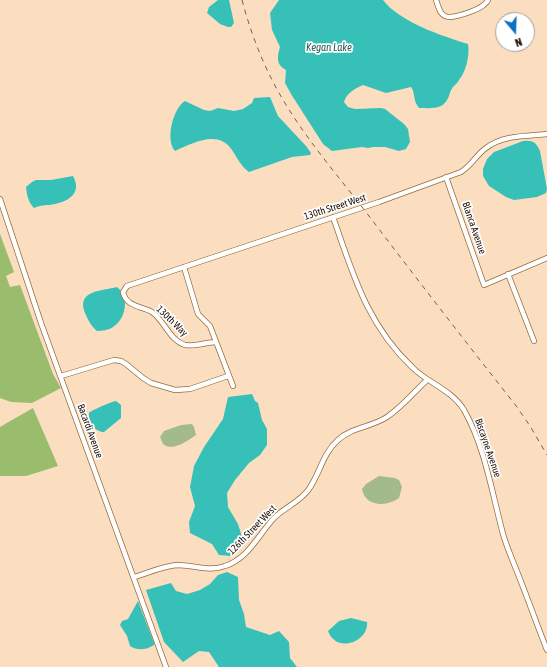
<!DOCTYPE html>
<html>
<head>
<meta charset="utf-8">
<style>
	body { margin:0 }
	#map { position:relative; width:547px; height:667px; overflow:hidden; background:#fbdec0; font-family:"Asap Condensed",sans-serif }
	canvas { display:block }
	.north { position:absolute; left:495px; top:12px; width:40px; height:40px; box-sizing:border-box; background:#fff; border:1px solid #a59e99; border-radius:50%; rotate:161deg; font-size:11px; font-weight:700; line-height:16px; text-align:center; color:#1d0d00 }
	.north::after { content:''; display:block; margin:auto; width:14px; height:18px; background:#0b71bd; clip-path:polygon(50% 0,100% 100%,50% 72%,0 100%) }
</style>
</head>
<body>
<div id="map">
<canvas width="547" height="667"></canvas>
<div class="north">N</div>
</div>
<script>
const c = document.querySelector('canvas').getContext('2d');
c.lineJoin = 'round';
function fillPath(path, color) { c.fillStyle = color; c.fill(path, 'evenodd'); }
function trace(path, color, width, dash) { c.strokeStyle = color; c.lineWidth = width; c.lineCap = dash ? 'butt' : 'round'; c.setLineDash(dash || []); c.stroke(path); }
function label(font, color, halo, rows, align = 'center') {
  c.font = font + ' "Asap Condensed",sans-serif'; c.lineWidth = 3.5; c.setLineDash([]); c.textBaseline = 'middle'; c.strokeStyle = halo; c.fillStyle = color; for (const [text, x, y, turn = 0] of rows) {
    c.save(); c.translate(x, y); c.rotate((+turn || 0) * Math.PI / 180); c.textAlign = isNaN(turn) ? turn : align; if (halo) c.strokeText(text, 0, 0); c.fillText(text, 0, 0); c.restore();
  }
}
const green = new Path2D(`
	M192,424L194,427L196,435C187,441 173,452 163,444L160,437L164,431L181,425Z
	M379,476L395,478L399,480L402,487L399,498C387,507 365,507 362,489L366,484Z`);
const forest = new Path2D(`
	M0,234L14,272L6,276L10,287L20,285L53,374L61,388L32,403L11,402L0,398Z
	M33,408L58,466L26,476H0V427Z`);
const water = new Path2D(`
	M218,0H229L234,23L231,27H228L220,24L207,13L209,7Z
	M279,0H383C400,22 442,36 468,44C470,55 466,72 459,80C457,84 453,86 451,90C449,96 447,103 441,106C435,109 426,108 419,108C412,99 416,94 411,87L386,93L363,85C354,89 347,93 344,102L348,107L355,109L381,108L385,109L404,124L408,129L410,142L406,149L399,151L385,147H373L368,148L362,147L332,151L323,144L291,94L285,83L286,70C276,65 277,57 280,47L272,30L270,13Z
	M270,97L278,116L306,146L311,153L310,155L292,157L249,172C240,165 238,159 232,150C218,129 193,143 175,151C165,140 173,108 185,101L204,110L210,111L218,108L234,111L243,109L252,103L254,98Z
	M523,141C533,140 536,142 540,151L547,189L546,193L537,197L514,200L506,197L489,186L483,176V169L487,159L494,152Z
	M73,176C82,192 70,201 55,204C47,206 43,204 34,208C28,202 27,195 26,187L32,182L36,180H51Z
	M117,287C130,297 126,319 113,327C109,330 102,331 97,331C91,326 88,320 85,313C76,290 102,291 117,287Z
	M252,394L255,401L258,403L262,420L267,429V445L260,455L249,463L235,480L227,493L228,507L238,524L242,537L241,542L231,556L219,555L212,544L190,533L189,522L195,506L190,487L194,466L204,447L223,419L228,397Z
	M116,401L121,405V418L104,432C95,432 88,422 89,413C92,410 113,401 116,401Z
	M227,572L238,577L239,600L244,614L246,627L270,635L279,631L289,642L290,658L297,667H219L209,652L199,651L183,662L164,642L146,590L171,583L176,591L187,594L200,590L210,584L218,575Z
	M138,601L154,643V645C146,650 138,651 130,646L127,636L120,625L122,621L128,619Z
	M351,618L367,622C369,642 336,654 328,631L339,621Z`);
const minor = new Path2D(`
	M436,0C439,8 440,17 450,17C460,16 484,9 488,0
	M446,177L484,285L547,258
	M0,199L41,323L166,667
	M333,217C353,274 367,325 413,368C428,383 452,390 464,410C485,447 492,493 503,534C507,548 513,561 518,574C528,599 537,625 547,650
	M184,267L198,314L210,326L233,386
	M508,274L534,341
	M216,342C206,342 195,347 185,345C169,340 165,321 152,312C142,306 126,307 123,292L127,286L379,202L461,172C473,164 476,155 486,148C503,135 526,136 547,134
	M61,376L114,360L121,361L126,364L143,378L151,383L175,390L190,389L228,376
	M134,577C148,573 163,566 177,565C194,565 209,572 225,566C248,559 259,534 274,518C285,507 300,502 309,489C320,473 323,453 338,440C352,427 372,427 387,417C402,407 414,392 427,380`);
const rail = new Path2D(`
	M242,0C252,38 267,75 288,108C313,148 344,183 372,220C420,283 468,345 517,407L530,426L547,455`);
const streetNames = [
	["130th Street West",335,207,-18],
	["Blanca Avenue",474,228,71],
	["130th Way",172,321,44],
	["Bacardi Avenue",90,431,70],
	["Biscayne Avenue",488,448,71],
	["126th Street West",252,530,-46]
];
const waterNames = [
	["Kegan Lake",329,48]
];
fillPath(green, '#a3ba8b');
fillPath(forest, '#99bd6d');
fillPath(water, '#37c0b8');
trace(minor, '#946b3a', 6);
trace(minor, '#fff', 4.5);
trace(rail, '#745f4b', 1, [5, 5]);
label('10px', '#1d0d00', '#fff', streetNames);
label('italic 11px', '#285e5a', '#fff', waterNames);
</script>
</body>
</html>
